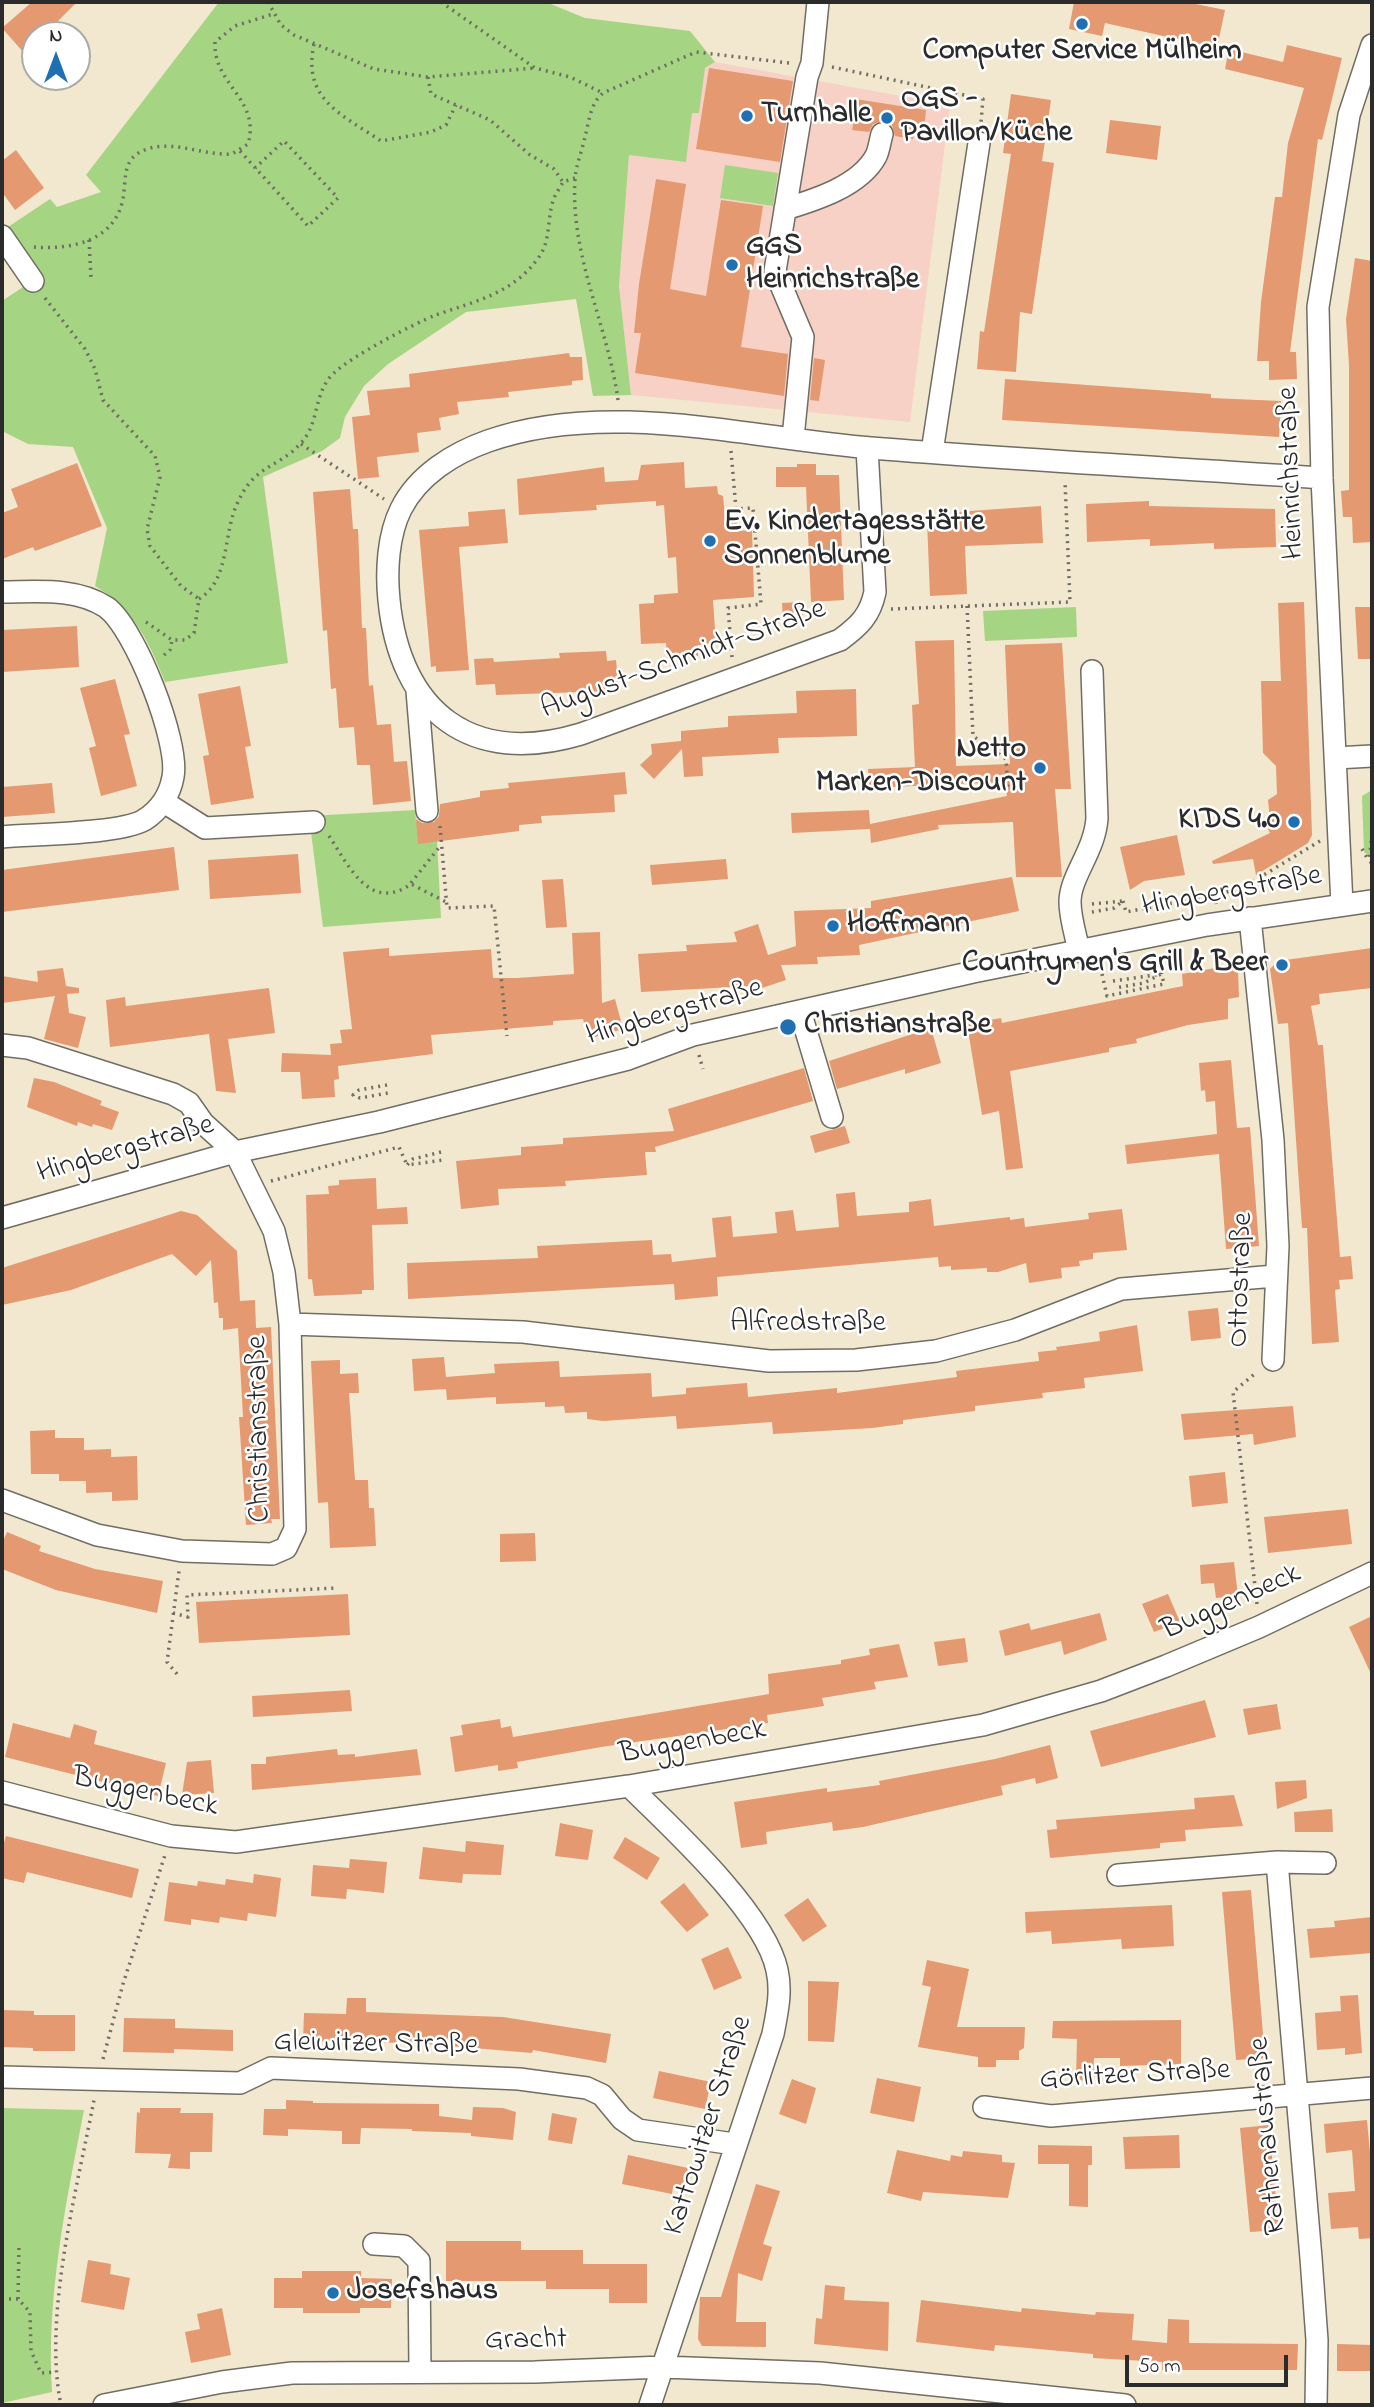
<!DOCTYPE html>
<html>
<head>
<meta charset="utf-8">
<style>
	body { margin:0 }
	#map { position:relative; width:1374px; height:2407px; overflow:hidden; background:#f1e8cf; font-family:"Indie Flower",sans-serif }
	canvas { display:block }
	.frame { position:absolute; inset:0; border:4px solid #2b2b2b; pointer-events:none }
	.north { position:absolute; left:21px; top:21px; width:70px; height:70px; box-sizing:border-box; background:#fff; border:2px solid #aaa; border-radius:50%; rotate:0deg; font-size:19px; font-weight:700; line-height:28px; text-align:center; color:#2b2b2b }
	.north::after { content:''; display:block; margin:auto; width:24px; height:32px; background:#1f6fb2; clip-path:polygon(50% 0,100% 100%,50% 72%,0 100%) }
	.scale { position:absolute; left:1125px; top:2355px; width:163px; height:32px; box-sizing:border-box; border:4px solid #2b2b2b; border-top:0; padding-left:9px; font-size:21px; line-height:24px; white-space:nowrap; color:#2b2b2b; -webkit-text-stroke:5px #fff; paint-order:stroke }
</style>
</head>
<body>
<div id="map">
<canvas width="1374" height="2407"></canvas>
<div class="frame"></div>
<div class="north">N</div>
<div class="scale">50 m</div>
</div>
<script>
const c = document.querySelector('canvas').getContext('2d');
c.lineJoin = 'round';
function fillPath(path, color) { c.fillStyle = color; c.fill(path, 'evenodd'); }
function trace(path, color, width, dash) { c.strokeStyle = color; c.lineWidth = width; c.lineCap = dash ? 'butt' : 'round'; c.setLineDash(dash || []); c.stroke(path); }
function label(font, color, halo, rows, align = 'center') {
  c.font = font + ' "Indie Flower",sans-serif'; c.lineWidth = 5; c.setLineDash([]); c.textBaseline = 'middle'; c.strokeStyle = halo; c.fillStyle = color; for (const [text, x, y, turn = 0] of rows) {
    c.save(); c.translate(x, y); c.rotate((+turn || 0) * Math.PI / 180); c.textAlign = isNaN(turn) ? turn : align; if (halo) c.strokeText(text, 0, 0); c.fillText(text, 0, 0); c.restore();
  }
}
const built = new Path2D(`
	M715,62L950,105L910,422L631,395L619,286L632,116Z`);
const green = new Path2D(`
	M219,2H546L585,18L690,31L715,62L705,68L699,113H692L686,162L629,155L619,286L631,395L593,396L576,299L466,312L388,364L364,386L345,417L340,438L322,451L263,477L288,663L165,682C149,642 134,609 95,586L107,528L73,447L28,444L2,431V301L26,285L24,250L8,227L50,199L57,207L101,192L86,175Z
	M725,165L778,173L773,206L720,198Z
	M1076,607L1077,637L985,641L983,611Z
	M1372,790V858L1364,852L1362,796Z
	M415,810L416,821L437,841L441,918L323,927L309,816Z
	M2,2108L84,2110C66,2203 46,2297 52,2392L2,2403Z`);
const building = new Path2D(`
	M32,2H77L44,35H35V43L24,53L2,28Z
	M1074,2H1186L1225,10L1217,48L1105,23L1102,36L1069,29Z
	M1287,45L1342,58L1322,140L1318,139L1290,352H1296L1297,379L1269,380V361H1257L1261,302L1275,197H1282L1288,143L1304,88L1225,69L1229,49L1283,62Z
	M709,68L793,81L780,162L696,149Z
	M1011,94L1051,100L1042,161L1054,163L1032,314L1020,312L1016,372L977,369L980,331L984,332L1011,154L1003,153Z
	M849,98L926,110L924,130L915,128L913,139L895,136L892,125L885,121L873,124L869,132L852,130L854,119L846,118Z
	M1110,120L1161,126L1157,160L1106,153Z
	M16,150L44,188L15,210L2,192V161Z
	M656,179L686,184L670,289L706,296L721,200L763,206L741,347L788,354L784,396L635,373L641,333H634L639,284Z
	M1355,258L1372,261V542L1353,543L1352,517H1343L1341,491L1349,490V365L1346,319Z
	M569,353L570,357H582L583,380L572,381V385L508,392L509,397L457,402L459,414L439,418L441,430L417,433L419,452L377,457L379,477L358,479L352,417L370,415L367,391L410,387L409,374Z
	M814,358L825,360L819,401L810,400Z
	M1005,379L1211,394V398L1281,401L1279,437L1002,420Z
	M684,462L685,488L717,486L718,494L723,496L725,517H737L738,531L752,530L754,597L713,600L716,644L698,645V656L667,658L666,643L641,644L639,604L654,603V595L678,593L676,557L668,558L664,505L656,506V501L596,505L597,510L519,515L517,479L604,467L605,482L638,480L641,465Z
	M77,463L102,526L35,551L33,547L2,559V513L18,507L11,489Z
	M797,464H816V475H839L844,600L811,602L806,487H776V467H797Z
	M350,489L353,529H358L362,628H366L369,686L373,685L377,725L391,724L394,762L407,761L411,801L373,805L370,765H357L354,727L339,728L336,688L331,689L327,630L323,631L313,492Z
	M1149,501V506L1275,509L1276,547L1214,549V543L1150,546V539L1087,542L1086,504Z
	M1041,506L1043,543L965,546L967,594L930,596L927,520L956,519V512Z
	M505,509L508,543L459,547L469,670L436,672V666L431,667L419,530L469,526L468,512Z
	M802,602L803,619L783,620L782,603Z
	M1304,602L1312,835L1308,843L1256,875L1253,859L1213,864L1212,861L1270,833L1265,823L1270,820L1268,800L1277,794L1276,766L1263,753L1261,681H1281L1278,603Z
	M1355,607H1372V659H1358Z
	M77,626L79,667L2,672V630Z
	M954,640L956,766L1010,764L1005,645L1062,643L1071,789H1055L1062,877H1016L1013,822L938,825L939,829L871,843L870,829L792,833L791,813L869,810L870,824L1007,796L1005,782L869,788L868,769L915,767L912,705L919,704L915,641Z
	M606,651L607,661L616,660L618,682L608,683L609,691L496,695L495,684L476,685L474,659L493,658L494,662L560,658L559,653Z
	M115,679L130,734L124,735L137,786L101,796L89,748L96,746L80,688Z
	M240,686L251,746L245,747L254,798L211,805L203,756L209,755L198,694Z
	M856,689L857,736L778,738L779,753L702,757L703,776L684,777L682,749L654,779L640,765L652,754L651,744L681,741V731L728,727V716L797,713L796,691Z
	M625,772L627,794L614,795L615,812L541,816L542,823L519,825V831L418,844L416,819L422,823L434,822L439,816L440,804L480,797V791L509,788L508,783Z
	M52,783L55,813L2,817V787Z
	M1177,835L1185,875L1144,881L1130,890L1120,847Z
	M174,847L179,890L2,912V870Z
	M298,854L301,893L210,899L208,860Z
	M726,859L728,879L652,885L650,865Z
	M1012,877L1019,911L859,945L860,955L817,957L818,964L781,965L786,980L753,991L751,986L641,992L638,954L687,951L686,945L737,942L734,932L758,924L768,955L796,946L794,911L871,908V901Z
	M563,879L567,927L546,928L542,880Z
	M600,932L602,1003L615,999L623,1029L588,1039L583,1019L553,1021V1025L431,1035L433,1054L338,1066L339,1079L334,1080L335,1097L302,1099L300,1072H281L282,1053L331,1055L330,1044L342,1043L340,1030L352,1029L343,952L389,948V956L491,949L493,978H517L574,974L572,933Z
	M1372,948V988L1319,994L1320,1004L1311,1006L1318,1045H1323L1340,1257L1351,1256L1353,1279L1339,1280L1340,1289L1335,1290L1339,1342L1312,1344L1307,1228H1302L1288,1023L1278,1024L1270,969L1278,961Z
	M1232,965L1238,970L1239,997L1228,999V1019L1188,1025L1136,1039L1137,1043L1109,1048V1052L1010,1071L1023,1168L1006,1170L999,1111L982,1115L967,1024L1001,1018L1002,1023L1183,986L1182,974Z
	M63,968L66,986L79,988V993L67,994L69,1013L86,1017L78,1048L44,1039L55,996L2,1003V976L38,982L37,971Z
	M269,988L275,1033L228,1039L236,1093L216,1091L209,1034L110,1047L106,1000L125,997L126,1006Z
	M931,1028L941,1063L905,1074V1069L837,1089L829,1061Z
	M1231,1060L1237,1128L1250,1127L1259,1246L1226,1249L1219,1154L1127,1164L1125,1145L1217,1134L1215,1101L1206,1102L1205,1090L1201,1091L1199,1063Z
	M804,1068L813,1101L655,1147L656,1152H645L647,1175L565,1181L566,1186L498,1189L499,1205L461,1209L456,1161L521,1155V1147L563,1144V1138L674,1131L668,1109Z
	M34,1078L54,1082L102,1101L100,1105L119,1112L112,1130L93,1124L92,1127L78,1122L77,1126L27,1107Z
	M845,1126L850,1143L815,1153L810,1136Z
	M376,1178L377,1209L407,1207L408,1224L372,1225L374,1290H362V1294L314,1296L312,1279H308L306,1195L329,1194L328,1186L339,1185V1180Z
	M855,1192L857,1216L909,1212V1202L931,1199L934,1226L1010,1217V1220L1024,1218L1025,1227L1089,1219L1088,1213L1122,1209L1127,1250L1093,1253V1259L1079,1261L1080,1266L1061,1268L1062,1278L1029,1283L1026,1263L998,1272H987V1268L951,1270V1266L939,1267L938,1257L717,1277L718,1296L675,1300L674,1284L408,1299L407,1263L538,1258L537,1246L652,1240L653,1255L671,1254L672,1262L716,1257L712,1218L731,1216L733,1237L777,1233L775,1212L785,1211L793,1210L796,1231L839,1227L836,1194Z
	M181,1211L197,1215L237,1251L240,1301L255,1300L256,1328L271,1327L280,1519H271L272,1523L246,1525L239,1417H243L238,1328L223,1330V1318H219L218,1302L214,1303L211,1260L196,1276L172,1254L71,1290L2,1305V1268Z
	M1218,1308L1221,1338L1191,1341L1188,1311Z
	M1137,1325L1143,1371L1084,1378L1085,1388L1042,1393L1043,1398L975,1406V1411L903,1420V1424L872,1428L773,1434L772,1422L677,1429L676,1416L603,1421L587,1419V1412L565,1413L564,1406L545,1407V1402L496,1404V1397L447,1400L446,1389L414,1391L412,1359L444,1357L446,1377L495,1373L494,1364L559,1361L560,1377L651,1373L652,1397L686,1394V1388L747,1383L748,1397L837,1388V1393L957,1377L956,1371L1039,1361L1038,1352L1057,1350L1056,1347L1100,1341L1099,1332Z
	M340,1360V1374L358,1373L359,1393H349L355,1480H368L369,1508H374L376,1546L330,1548L328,1502L318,1503L311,1361Z
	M1293,1406L1296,1437L1254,1445L1253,1434L1184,1440L1181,1414Z
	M55,1430V1438H84V1450L111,1449V1457L137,1456L138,1500L112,1501V1492L86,1493V1481H59V1474H31L30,1431Z
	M1225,1472L1228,1503L1192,1507L1189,1476Z
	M1348,1509L1352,1544L1268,1553L1264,1517Z
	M7,1532L41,1546L39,1551L95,1569L163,1581L157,1613L56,1590L2,1569V1544Z
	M535,1533L536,1561L500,1562V1534Z
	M1234,1562L1238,1596L1216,1598L1214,1583L1201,1584L1200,1565Z
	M348,1594L350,1635L199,1643L196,1602Z
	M1168,1594L1180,1622L1154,1632L1142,1604Z
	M1100,1613L1107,1640L1064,1655L1061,1641L1005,1656L999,1631L1029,1623L1031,1630Z
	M1372,1616V1676L1349,1627Z
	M965,1638L968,1662L938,1666L934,1642Z
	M899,1644L908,1677L874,1682L876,1689L822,1698L824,1706L767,1715L768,1723L601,1747L517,1762L518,1768L498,1771V1765L455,1772L450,1737L463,1735L461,1725L500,1719L501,1728L511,1726L513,1737L769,1694L768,1674L841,1664V1660L870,1655L869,1649Z
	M350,1690L352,1711L253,1717L252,1696Z
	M1205,1700L1216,1737L1101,1767L1090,1731Z
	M1277,1704L1281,1729L1248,1735L1243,1709Z
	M13,1723L70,1738L74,1724L87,1728L97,1731L94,1744L166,1763L158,1796L5,1757Z
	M1050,1745L1058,1778L1036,1784L1035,1778L1001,1786L1003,1795L863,1827L833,1831L832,1822L766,1832L767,1844L741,1848L734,1802L827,1788V1792L880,1785L879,1781L995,1759Z
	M337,1749L338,1755L355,1754V1757L417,1749L421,1775L252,1790L251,1764H266V1757Z
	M211,1760L214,1793L182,1795L187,1762Z
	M1306,1780L1307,1798L1277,1809L1275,1782Z
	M1234,1795L1243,1826L1185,1830L1186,1841L1160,1843V1848L1050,1858L1047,1830L1057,1829L1056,1820L1195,1809L1194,1798Z
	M1332,1809L1333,1832H1295L1294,1812Z
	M560,1823L593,1830L588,1860L555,1856Z
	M6,1836L139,1869L132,1898L27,1872L24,1883L2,1878V1850Z
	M625,1837L660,1858L647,1880L613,1858Z
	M466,1841L504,1845L501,1875L463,1874L462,1883L419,1879L423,1847L465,1852Z
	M350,1859L387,1862L384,1893L347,1889L346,1899L311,1896L313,1865L349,1868Z
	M254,1874L281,1878L276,1917L248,1913L247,1921L220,1917L219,1923L191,1919V1925L164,1921L169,1882L197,1886L198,1881L225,1885L226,1879L253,1883Z
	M684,1883L709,1915L687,1932L660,1902Z
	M1251,1890L1265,2058L1236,2060L1222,1892Z
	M808,1898L827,1926L803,1942L784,1915Z
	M1172,1905L1174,1946L1122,1949L1121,1939L1052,1944L1051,1931L1026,1933L1025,1912Z
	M1372,1917V1953L1310,1958L1307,1929L1335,1927L1334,1921Z
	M728,1947L742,1978L714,1990L701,1959Z
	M927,1960L969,1969L957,2027H1025L1024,2048L1019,2051V2060H996V2067H978V2057L918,2047L931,1987L922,1985Z
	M808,1981L839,1982L834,2042L808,2041Z
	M1358,1995L1362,2053L1345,2055V2048L1317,2050L1315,2013L1341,2011L1340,1996Z
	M347,1998H366V2012L503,2017L611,2034L606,2063L533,2050L532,2053L415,2043L303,2041L304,2013L346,2014Z
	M2,2010L34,2011V2015H75V2051H33V2048L2,2047Z
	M124,2018L175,2019V2028L233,2030V2051L174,2049V2053L123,2052Z
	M1181,2020V2064L1120,2066V2058H1094L1093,2081L1076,2080L1077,2039L1052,2038L1053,2021Z
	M659,2071L711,2082L705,2109L653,2098Z
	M877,2078L921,2087L914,2122L870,2113Z
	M792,2079L816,2088L806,2124L779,2114Z
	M286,2100L313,2101V2103L439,2104V2116L472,2120L473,2107L503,2108L516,2112L513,2140L471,2136V2133L412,2131V2129L361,2128L360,2144H342V2131L288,2129V2136L263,2135L264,2109H286Z
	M140,2108H181L180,2113H213L212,2152H190V2169L168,2168L171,2154L135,2153L137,2112L140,2113Z
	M552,2113L577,2118L572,2144L548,2140Z
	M1367,2120L1372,2174V2238L1359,2239L1358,2227L1331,2229L1328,2193L1355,2191L1352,2150L1326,2153L1324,2124Z
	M1269,2125L1279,2230L1250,2232L1240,2128Z
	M1179,2135L1180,2168L1125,2169L1123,2137Z
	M1038,2145L1092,2146V2165H1088V2207L1069,2206V2164H1038Z
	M897,2150L950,2161L951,2155L962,2157L963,2151L1002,2155V2162L1015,2163L1008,2198L923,2192L921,2201L887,2193Z
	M628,2155L688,2168L684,2189L673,2187L672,2194L622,2184Z
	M756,2184L780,2191L763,2244L772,2247L762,2281L738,2273L736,2322H766V2347L702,2346L698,2339L700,2297H721Z
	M446,2241H521V2250H583V2264H647V2303H609V2289H546V2281H446Z
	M88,2260L111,2264L110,2274L130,2278L124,2310L81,2302Z
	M302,2271H361V2278L392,2279L391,2308H360V2313H303V2308H274V2278H302Z
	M825,2285L845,2287L844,2300L889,2302L888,2351L814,2344L816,2318L822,2319Z
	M921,2300L1021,2312L1022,2308L1095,2315L1096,2312L1134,2314L1132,2340L1167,2343L1168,2319L1189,2320V2343L1298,2344L1297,2370H1162V2362L1093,2358V2354L995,2345L994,2351L916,2342Z
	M222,2308L231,2355L191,2363L185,2332L200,2329L197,2314Z
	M1337,2344L1372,2345V2371H1337Z`);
const path = new Path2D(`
	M268,2L281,25L294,35L374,69L428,77L535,68
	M441,2L535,68L570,77L603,93
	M314,44C302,99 341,114 381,141L431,132L446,125L456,105
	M832,67L983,99L981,122
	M428,77L431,94L490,120L530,155L554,169L563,182
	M240,151L308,226L338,198L284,141L255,168
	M89,240L91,278
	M34,247C69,250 112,242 122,203C128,180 119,159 147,149C175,140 204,156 232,154L248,144C261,99 213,85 215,42L235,26L273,14
	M45,298L85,349L95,369L103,400L155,456L160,477L147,529L150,546L181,586L199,599
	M618,400C608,326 570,256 575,179C576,165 582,151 585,137C589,122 590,104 603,93L696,52L789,63
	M301,444L384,499
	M731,451L736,509L753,508L761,604L728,608L732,657
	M199,599C230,580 223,534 237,504C255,463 278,469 301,443C320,423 313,392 334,373C352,356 411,325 436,315C475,301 513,294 539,257C551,240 547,219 553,201C555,194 560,188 563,182L575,178
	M967,606L973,736L1006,759L1008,789
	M891,609L1070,602L1065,481
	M146,622L172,640H185L194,633L199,599
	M164,655L170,650L172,640
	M440,826L447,908L494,906L507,1036
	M1372,834L1369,861L1372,863
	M329,836C349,866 370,913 411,884L446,902
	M1362,849L1369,861
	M411,883L441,845
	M1123,901L1126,912L1215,895
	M1092,904L1123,901L1114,908L1092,912
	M1216,904L1215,895L1242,888L1320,841
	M1102,974L1107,996L1164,984L1159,963
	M1113,981L1161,974L1144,983L1115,988
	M699,1055L703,1069
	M387,1085L359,1090L353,1095L360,1098L388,1093
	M441,1152L413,1159L407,1165L443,1160
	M271,1181L399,1147L407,1165
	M1257,1604L1233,1392L1257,1372
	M173,1613L188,1617L187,1595L337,1588
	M177,1674L167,1662L179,1571
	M103,2059L123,1984L165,1855
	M2,2299H18L30,2312L31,2351L41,2373L55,2372
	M18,2299L19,2243
	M60,2400C44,2312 77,2189 94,2100`);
const minor = new Path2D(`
	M785,209C815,200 860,186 876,156C879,150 880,141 882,134
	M2,236L33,281
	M793,438L803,337L775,271L807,77L812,63L818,2
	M867,448L875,592C870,616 859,626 840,640L581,734C471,767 400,712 389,600C386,571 388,535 401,509C418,475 454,453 488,441C607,399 749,438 871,448C1021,460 1171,468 1322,478
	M932,452L979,143
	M2,592C36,592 75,587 106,607C135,627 180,743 173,777C170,794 160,810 144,820C120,834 34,834 2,837
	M417,691L427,811
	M1336,758L1372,756
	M164,802L205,828L314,822
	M1342,905L1322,478L1318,307L1349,115L1372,45
	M1250,918L1273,1140L1278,1246L1273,1360
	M1079,951C1076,936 1070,918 1070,902C1070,876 1095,851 1097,818L1092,671
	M800,1011L832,1117
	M2,1045L28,1048L173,1094L189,1103L203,1123L235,1152L274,1231L284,1272L290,1324L295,1529L286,1548L272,1554L182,1551L97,1535L2,1500
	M2,1218L235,1152L379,1122L628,1059L693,1035L973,972L1207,925L1372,901
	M290,1324L523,1332L769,1361L856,1360L936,1351L1015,1330L1121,1289L1275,1276
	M629,1786C671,1827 765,1913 777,1970C782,1992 777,2013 773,2034L650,2405
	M2,1792L171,1836L236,1842L629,1786L983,1725L1101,1691L1166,1666L1259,1627L1372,1573
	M1277,1862L1311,2258L1317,2340L1316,2405
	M1118,1875L1277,1862L1325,1863
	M2,2077L240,2083L271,2068L519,2079L587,2088L602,2095L622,2119L638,2130L734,2144
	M984,2107L1051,2116L1372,2088
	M374,2244L404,2246L419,2261L420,2372
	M104,2405L222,2382L292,2373L535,2372L663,2367L820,2373L1125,2405`);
const markers = [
	[1082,24,7,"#1f6fb2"],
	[747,116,7,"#1f6fb2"],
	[887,118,7,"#1f6fb2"],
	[732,265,7,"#1f6fb2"],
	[710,541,7,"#1f6fb2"],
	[1040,768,7,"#1f6fb2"],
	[1294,822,7,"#1f6fb2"],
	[833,926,7,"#1f6fb2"],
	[1282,965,7,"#1f6fb2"],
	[788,1027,9,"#1f6fb2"],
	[333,2293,7,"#1f6fb2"]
];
const poiNames = [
	["Computer Service Mülheim",1082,53,"center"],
	["OGS -",901,101],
	["Pavillon/Küche",901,135],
	["Turnhalle",761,116],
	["GGS",746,248],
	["Heinrichstraße",746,282],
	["Ev. Kindertagesstätte",724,524],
	["Sonnenblume",724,558],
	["Netto",1026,751,"right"],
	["Marken-Discount",1026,785,"right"],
	["KIDS 4.0",1280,822,"right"],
	["Hoffmann",847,926],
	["Countrymen's Grill & Beer",1268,965,"right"],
	["Christianstraße",804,1027],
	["Josefshaus",347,2293]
];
const streetNames = [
	["Heinrichstraße",1293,473,-92],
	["August-Schmidt-Straße",684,661,-20],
	["Hingbergstraße",1232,893,-10],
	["Hingbergstraße",675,1014,-16],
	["Hingbergstraße",126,1151,-16],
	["Ottostraße",1243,1280,-88],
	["Alfredstraße",808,1325],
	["Christianstraße",261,1429,-91],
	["Buggenbeck",1232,1604,-24],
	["Buggenbeck",693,1744,-10],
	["Buggenbeck",145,1794,12],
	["Gleiwitzer Straße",376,2046,1],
	["Görlitzer Straße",1135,2077,-3],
	["Kattowitzer Straße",710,2126,-72],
	["Rathenaustraße",1270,2136,-95],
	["Gracht",526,2342,-1]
];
fillPath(built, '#f7d1c6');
fillPath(green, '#a5d583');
fillPath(building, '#e49971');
trace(minor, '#706d64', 24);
trace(path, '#706d64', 3.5, [2, 5]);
trace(minor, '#fff', 21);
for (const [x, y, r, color] of markers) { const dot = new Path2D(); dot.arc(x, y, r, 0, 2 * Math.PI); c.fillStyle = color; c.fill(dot); trace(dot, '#fff', 2.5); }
label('bold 30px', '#2b2b2b', '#fff', poiNames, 'left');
label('30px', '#2b2b2b', '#fff', streetNames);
</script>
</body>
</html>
